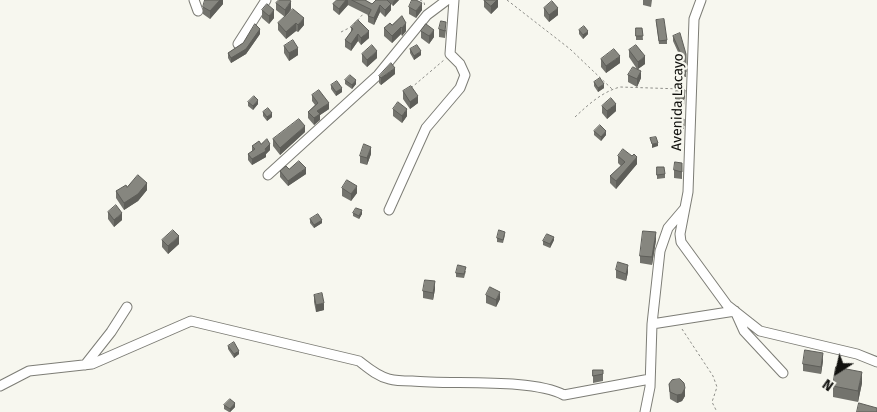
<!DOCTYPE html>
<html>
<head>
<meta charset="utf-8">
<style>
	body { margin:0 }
	#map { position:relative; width:877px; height:412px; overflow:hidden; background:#f7f7ef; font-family:"Fira Sans",sans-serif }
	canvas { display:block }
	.north { position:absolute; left:812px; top:347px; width:50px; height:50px; -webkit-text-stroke:4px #f7f7ef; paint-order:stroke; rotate:215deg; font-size:14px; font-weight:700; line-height:20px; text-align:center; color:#11110e }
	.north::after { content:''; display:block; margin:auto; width:18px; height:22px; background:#11110e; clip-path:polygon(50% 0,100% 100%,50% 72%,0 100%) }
</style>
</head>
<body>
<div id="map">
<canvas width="877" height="412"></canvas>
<div class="north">N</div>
</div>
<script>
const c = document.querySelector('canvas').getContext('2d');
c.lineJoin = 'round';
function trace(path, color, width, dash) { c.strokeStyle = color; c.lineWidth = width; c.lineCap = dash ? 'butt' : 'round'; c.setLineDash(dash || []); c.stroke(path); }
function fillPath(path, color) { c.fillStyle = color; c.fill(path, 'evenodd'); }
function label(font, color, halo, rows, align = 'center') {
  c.font = font + ' "Fira Sans",sans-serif'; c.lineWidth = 4.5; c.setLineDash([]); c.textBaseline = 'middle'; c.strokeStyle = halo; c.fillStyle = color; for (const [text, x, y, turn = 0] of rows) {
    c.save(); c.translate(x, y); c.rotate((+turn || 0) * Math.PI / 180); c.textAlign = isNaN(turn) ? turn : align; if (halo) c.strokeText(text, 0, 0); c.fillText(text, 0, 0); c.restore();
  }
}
const path = new Path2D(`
	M420,0L424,2L425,7
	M507,0L570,49L612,89
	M354,24L365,12
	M341,32L351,27
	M411,88L444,60
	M575,117C589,104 602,92 620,87L682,89
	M682,329L713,376L717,387L712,402L717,412`);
const minor = new Path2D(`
	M194,0L198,11
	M701,0L694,19L688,192L680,234L681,242L727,305L760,331L857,354L877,362
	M238,44L266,0
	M268,175L378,75L427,15L447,0
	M389,210L426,128L460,88L465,75L460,64L450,54L454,0
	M652,324L735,311L744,331L783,373
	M85,365L111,332L127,307
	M0,386L29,371L92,364L191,321L359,361C368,368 377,376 389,379C396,381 404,381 412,381C452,385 531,378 564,395L650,379
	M645,412L650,387L652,324L660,251L668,228L685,208`);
const wall = new Path2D(`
	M223,0V4L210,19L203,14V7Z
	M337,0H365L372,4L387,0H399L393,6L391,4V10L385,17L380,12L374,25L368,22V15L348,5L339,15L333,10V4Z
	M484,0H498V7L491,14L484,7Z
	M643,0H652L651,7L643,5Z
	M276,3L291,9L286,16L304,25L298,32L296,31L286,39L278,30V23L285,17L276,10Z
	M409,7L422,10L416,18L409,14Z
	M544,8L558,15L549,22L544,16Z
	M262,10L274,18L269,24L262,18Z
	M402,16L406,31L402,36L401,34L392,43L384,36V28L392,25Z
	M656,20L667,40V44H659Z
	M351,27L369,38L361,45L358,41L351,51L345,47V40L351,32Z
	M636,28H642L643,40H636Z
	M439,29L446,30L445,38L439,37Z
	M579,30L588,34L583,39L579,34Z
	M421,31L434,37L429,44L421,38Z
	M260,34L246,54L231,63L228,58V53L243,43Z
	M673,36L686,54V77H680V68L677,58V53L678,52L673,41Z
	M284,46L298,55L289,61L284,53Z
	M410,49L421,55L414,60L410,53Z
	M629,50L645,64L638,69L641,78L637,87L628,82V75L637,69L629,57Z
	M362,54L377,58L367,67L362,62Z
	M601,59L620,63L606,73L601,67Z
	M395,74L381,85L379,83V76Z
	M345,80L356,84L352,89L345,84Z
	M594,82L604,88L598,92L594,86Z
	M331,85L342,92L336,96L331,89Z
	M676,90H685L684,106H676Z
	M403,91L418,103L410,109L403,99Z
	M312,95L329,109L320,115V120L314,125L308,118V112L315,105L312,101Z
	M248,102L258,104L253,110L248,106Z
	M602,106L616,111L607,119L602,113Z
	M393,109L407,116L402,123L393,116Z
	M263,112L272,117L267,121L263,116Z
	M677,119H684V129H676Z
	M594,131L606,135L601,141L594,135Z
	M305,132L280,155L273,146V139Z
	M261,144L270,150L266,154V157L252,165L248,160V154L252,151V146Z
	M371,154L367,165L360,163V156Z
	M618,156H632L637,164L616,189L610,183V176L621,166L618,163Z
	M682,163V179L674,178V170Z
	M657,167L665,174V178L657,179Z
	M289,169L306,174L288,186L280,177V171Z
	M127,187L147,190L138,201L124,210L116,198V191Z
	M342,188L357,193L351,201L342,196Z
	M108,212L122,220L114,227L108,219Z
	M353,213L362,214L359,219L353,216Z
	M310,219L322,223L314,228L310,223Z
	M505,235L503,243L497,242V238Z
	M162,240L179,244L168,254L162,247Z
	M554,240L550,248L543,245V241Z
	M656,240L652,265L640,263V256Z
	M616,270L628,272L626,281L616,278Z
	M466,271L464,278L456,277V273Z
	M435,289L433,300L423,298V291Z
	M314,295L324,310L316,312L314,302Z
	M486,295L500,299L496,307L486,303Z
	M228,346L239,354L234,358L228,349Z
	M823,361L821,374L803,371V364Z
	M593,370H603V381L593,383Z
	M862,383L858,402L833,397V386Z
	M669,384L685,396L682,401L677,403L670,399Z
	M224,405L235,407L230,412H229L224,409Z`);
const shadedWall = new Path2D(`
	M220,0H223V4L210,19V11Z
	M346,0H348V5L339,15V9Z
	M395,0H399L393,6V2Z
	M497,0H498V7L491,14V6Z
	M291,1V9L285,17V10Z
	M422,3V10L416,18V11Z
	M391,4V10L385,17V10Z
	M380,5V12L374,25V18Z
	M558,8V15L549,22V15Z
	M274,10V18L269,24V16Z
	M304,18V25L298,32V25Z
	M296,23V31L286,39V32Z
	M406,23V31L402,36V28Z
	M401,27V34L392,43V36Z
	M260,29V34L246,54L231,63V58Z
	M434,30V37L429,44V36Z
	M369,31V38L361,45V38Z
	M588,31V34L583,39V35Z
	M358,34V41L351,51V44Z
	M298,48V55L289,61V53Z
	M377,51V58L367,67V60Z
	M421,51V55L414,60V56Z
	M620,56V63L606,73V66Z
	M645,56V64L638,69V62Z
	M395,68V74L381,85V78Z
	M641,71V78L637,87V79Z
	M356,80V84L352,89V85Z
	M604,84V88L598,92V88Z
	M342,88V92L336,96V92Z
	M418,96V103L410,109V102Z
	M258,100V104L253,110V106Z
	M329,103V109L320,115V120L314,125V118L317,111Z
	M616,104V111L607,119V111Z
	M407,109V116L402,123V116Z
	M272,113V117L267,121V117Z
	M305,126V132L280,155V148Z
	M606,131V135L601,141V137Z
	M658,143V146L652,148V144Z
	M270,144V150L266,154V157L252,165V159Z
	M371,147V154L367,165V158Z
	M637,157V164L616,189V181Z
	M306,168V174L288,186V181Z
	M147,183V190L138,201L124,210V203Z
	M357,186V193L351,201V194Z
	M362,210V214L359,219V216Z
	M122,213V220L114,227V220Z
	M322,220V223L314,228V225Z
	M656,232V240L652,265V257Z
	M179,236V244L168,254V246Z
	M554,237V240L550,248V244Z
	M628,265V272L626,281V274Z
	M435,281V289L433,300V293Z
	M500,292V299L496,307V300Z
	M324,303V310L316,312V305Z
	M239,351V354L234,358V354Z
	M823,353V361L821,374V367Z
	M862,372V383L858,402V391Z
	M685,388V396L682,401L677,403V395Z
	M235,403V407L230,412V409Z`);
const building = new Path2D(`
	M205,0H220L210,11L203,7Z
	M279,0H289L291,1L285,10L276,3Z
	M337,0H346L339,9L333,4Z
	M352,0H365L372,4L376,0H387L391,4L385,10L380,5L374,18L368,16L371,10Z
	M412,0H416L422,3L416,11L409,7Z
	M484,0H497L491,6Z
	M552,1L558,8L549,15L544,8Z
	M267,4L274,10L269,16L262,10Z
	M293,9L304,18L298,25L296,23L286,32L278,23Z
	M402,16L406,23L402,28L401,27L392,36L384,28L390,23L392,25Z
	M664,19L667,40L659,41L656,20Z
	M358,20L369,31L361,38L358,34L351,44L345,40L353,29L351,27Z
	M441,21L446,22L445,31L439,29Z
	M255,24L260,29L246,49L231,58L228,53L243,43Z
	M426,24L434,30L429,36L421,31Z
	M584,26L588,31L583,35L579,30Z
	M636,28H642L643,36H636Z
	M680,33L686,54V72H680V64L677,53L680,52L673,36Z
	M293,40L298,48L289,53L284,46Z
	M372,45L377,51L367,60L362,54Z
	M417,45L421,51L414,56L410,49Z
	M636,45L645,56L638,62L629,50Z
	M614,49L620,56L606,66L601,59Z
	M391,63L395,68L381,78L379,76Z
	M633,67L641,71L637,79L628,75Z
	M350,75L356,80L352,85L345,80Z
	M600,78L604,84L598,88L594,82Z
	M337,81L342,88L336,92L331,85Z
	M411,86L418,96L410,102L403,91Z
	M319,90L329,103L317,111L320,114L314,118L308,112L318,103L312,95Z
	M676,90H685L684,99H676Z
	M254,96L258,100L253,106L248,102Z
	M611,98L616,104L607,111L602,106Z
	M398,102L407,109L402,116L393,109Z
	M268,108L272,113L267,117L263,112Z
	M299,119L305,126L280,148L273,139Z
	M677,119H684V126L676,125Z
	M600,125L606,131L601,137L594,131Z
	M656,137L658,143L652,144L650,138Z
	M267,139L270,144L265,149L266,151L252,159L248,154L255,149L252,146L259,141L261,144Z
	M364,144L371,147L367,158L360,156Z
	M623,149L632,156L634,154L637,157L616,181L610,176L625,162L618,156Z
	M299,161L306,168L288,181L280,171L286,166L289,169Z
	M675,162L682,163V172L674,170Z
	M657,167H664L665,174L657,175Z
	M138,175L147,183L138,194L124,203L116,191L126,185L127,187Z
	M347,180L357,186L351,194L342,188Z
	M116,205L122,213L114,220L108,212Z
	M356,208L362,210L359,216L353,213Z
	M318,214L322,220L314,225L310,219Z
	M173,230L179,236L168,246L162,240Z
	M499,230L505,232L503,240L497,238Z
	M643,231L656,232L652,257L640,256Z
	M547,234L554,237L550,244L543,241Z
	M618,262L628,265L626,274L616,270Z
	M458,265L466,267L464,274L456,273Z
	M425,280L435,281L433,293L423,291Z
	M490,287L500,292L496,300L486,295Z
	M322,293L324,303L316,305L314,295Z
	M234,342L239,351L234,354L228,346Z
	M805,350L823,353L821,367L803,364Z
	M836,367L862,372L858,391L833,386Z
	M593,370H603V374L593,376Z
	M680,379L684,383L685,388L682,394L677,395L670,392L669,384L672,380Z
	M230,399L235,403L230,409L224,405Z
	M859,403L877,408V412H857Z`);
const streetNames = [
	["Avenida Lacayo",678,102,-89]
];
trace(minor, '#7d7d76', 11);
trace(path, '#8d8d88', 1, [2.5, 2.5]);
trace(minor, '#fff', 9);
fillPath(wall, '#73736d');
fillPath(shadedWall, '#5e5e59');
fillPath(building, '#86867f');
trace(building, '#5e5e59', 1);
label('14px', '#11110e', '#f7f7ef', streetNames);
</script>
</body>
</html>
